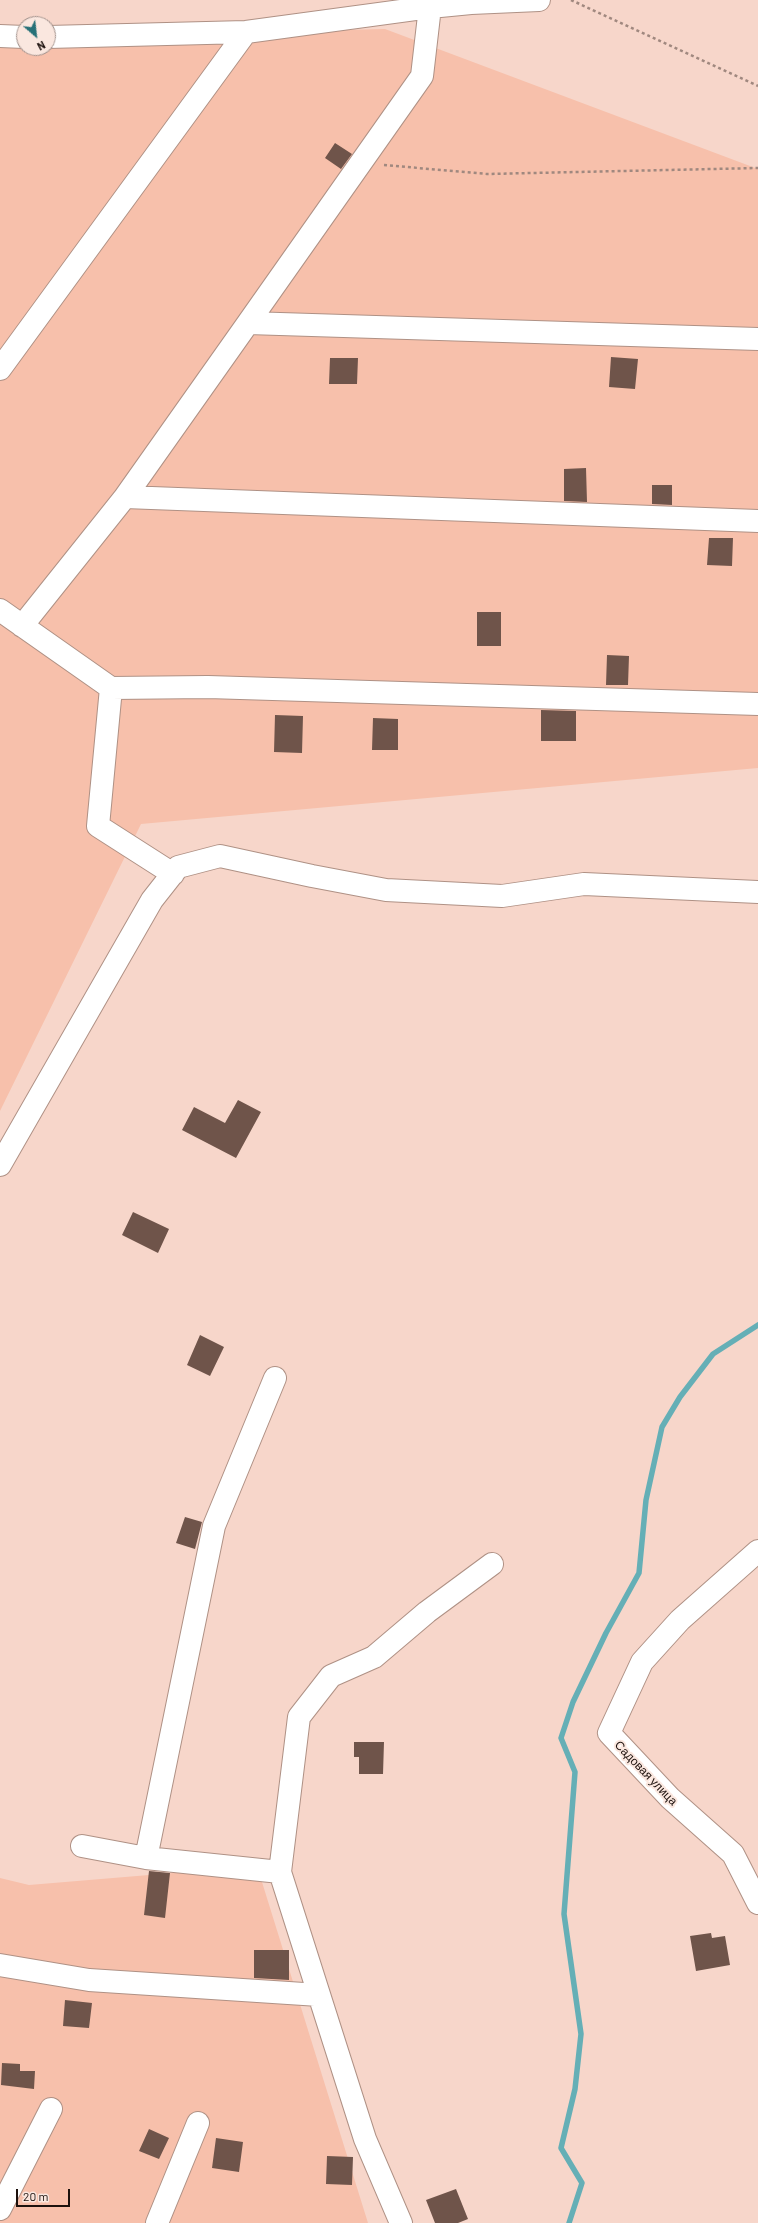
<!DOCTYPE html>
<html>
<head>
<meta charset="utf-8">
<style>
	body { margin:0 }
	#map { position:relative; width:758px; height:2223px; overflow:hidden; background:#f7d6ca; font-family:Barlow,sans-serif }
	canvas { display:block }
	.north { position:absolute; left:16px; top:16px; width:40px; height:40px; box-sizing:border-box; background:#fae7df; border:1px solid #a1918b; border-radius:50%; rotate:152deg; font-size:11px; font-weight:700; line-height:16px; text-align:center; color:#1c110d }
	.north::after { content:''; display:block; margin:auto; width:14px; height:18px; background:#277178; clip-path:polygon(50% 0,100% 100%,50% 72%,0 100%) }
	.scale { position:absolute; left:16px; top:2189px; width:54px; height:18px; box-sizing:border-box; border:2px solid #1c110d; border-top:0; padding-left:5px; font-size:12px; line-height:14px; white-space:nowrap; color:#1c110d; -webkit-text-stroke:3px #fae7df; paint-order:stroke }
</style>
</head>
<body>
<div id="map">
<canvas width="758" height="2223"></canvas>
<div class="north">N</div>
<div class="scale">20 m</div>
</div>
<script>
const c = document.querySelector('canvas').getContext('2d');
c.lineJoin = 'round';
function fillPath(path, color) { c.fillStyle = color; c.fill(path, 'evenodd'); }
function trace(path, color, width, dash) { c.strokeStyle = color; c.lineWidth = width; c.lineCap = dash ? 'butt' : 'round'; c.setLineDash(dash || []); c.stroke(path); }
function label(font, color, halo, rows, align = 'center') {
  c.font = font + ' Barlow,sans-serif'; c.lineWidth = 4; c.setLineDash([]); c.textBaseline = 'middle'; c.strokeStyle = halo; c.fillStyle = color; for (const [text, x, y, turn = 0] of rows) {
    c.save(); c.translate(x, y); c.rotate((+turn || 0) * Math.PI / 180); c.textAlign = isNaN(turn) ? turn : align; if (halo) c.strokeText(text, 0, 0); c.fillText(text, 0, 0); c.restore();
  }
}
const green = new Path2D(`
	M385,29L758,169V768L141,824L0,1111V37H24V48H48V37Z
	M257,1866L368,2223H0V1878L29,1885Z`);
const stream = new Path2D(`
	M569,2223L582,2183L561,2148L575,2089L581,2034L564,1914L575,1772L561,1738L573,1702L606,1633L639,1573L646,1500L662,1427L680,1397L713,1354L758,1325`);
const building = new Path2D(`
	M335,143L352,154L341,169L325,158Z
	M611,357L638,359L635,389L609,387Z
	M330,358H358L357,384H329Z
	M586,468L587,502L564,501V469Z
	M652,485H672V505L652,504Z
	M709,538H733L732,566L707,565Z
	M477,612H501V646H477Z
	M607,655L629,656L628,685H606Z
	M541,710L576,711V741H541Z
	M275,715L303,716L302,753L274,752Z
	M373,718L398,719V750H372Z
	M238,1100L261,1112L236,1158L182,1130L194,1107L225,1123Z
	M133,1212L169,1229L158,1253L122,1235Z
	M200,1335L224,1347L210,1376L187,1365Z
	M185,1517L202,1522L195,1549L176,1543Z
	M354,1742H384L383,1774H359V1757H354Z
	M149,1871L170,1873L165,1918L144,1915Z
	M711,1933L712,1938L725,1936L730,1965L696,1971L690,1936Z
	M254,1950H289V1980L254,1978Z
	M65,2000L92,2003L89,2028L63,2026Z
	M2,2063L20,2064V2071H35L34,2089L1,2085Z
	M149,2129L169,2138L159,2159L139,2151Z
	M216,2138L243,2142L239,2172L212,2168Z
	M327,2156L353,2157L352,2185L326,2184Z
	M456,2189L468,2219L458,2223H435L426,2200Z`);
const path = new Path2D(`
	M571,0L758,86
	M384,165L487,174L758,168`);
const minor = new Path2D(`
	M0,36L24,37
	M48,37L246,32L430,7L471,3L539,0
	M248,323L422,76L430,7
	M758,339L248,323L125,497L758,521
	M0,369L246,32
	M0,610L111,688L208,687L758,704
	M22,626L125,497
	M111,688L98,826L173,874
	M0,1165L152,900L178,867L220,856L312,876L386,890L502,896L584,884L758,892
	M758,1551L680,1620L642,1662L609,1733L670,1798L733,1854L758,1903
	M82,1846L146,1858L280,1872
	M146,1858L214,1526L275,1378
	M0,1965L89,1980L319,1995
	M0,2209L51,2109
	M157,2223L198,2123
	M401,2223L365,2139L280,1872L299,1717L331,1676L374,1657L427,1612L492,1564`);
const streetNames = [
	["Садовая улица",646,1773,46]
];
fillPath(green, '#f7c0ab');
trace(stream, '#65afb6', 5.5);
fillPath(building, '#6f544a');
trace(minor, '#af9185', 24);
trace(path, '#a0887f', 2.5, [3, 3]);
trace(minor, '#fff', 22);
label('12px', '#1c110d', '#fae7df', streetNames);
</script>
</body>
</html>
